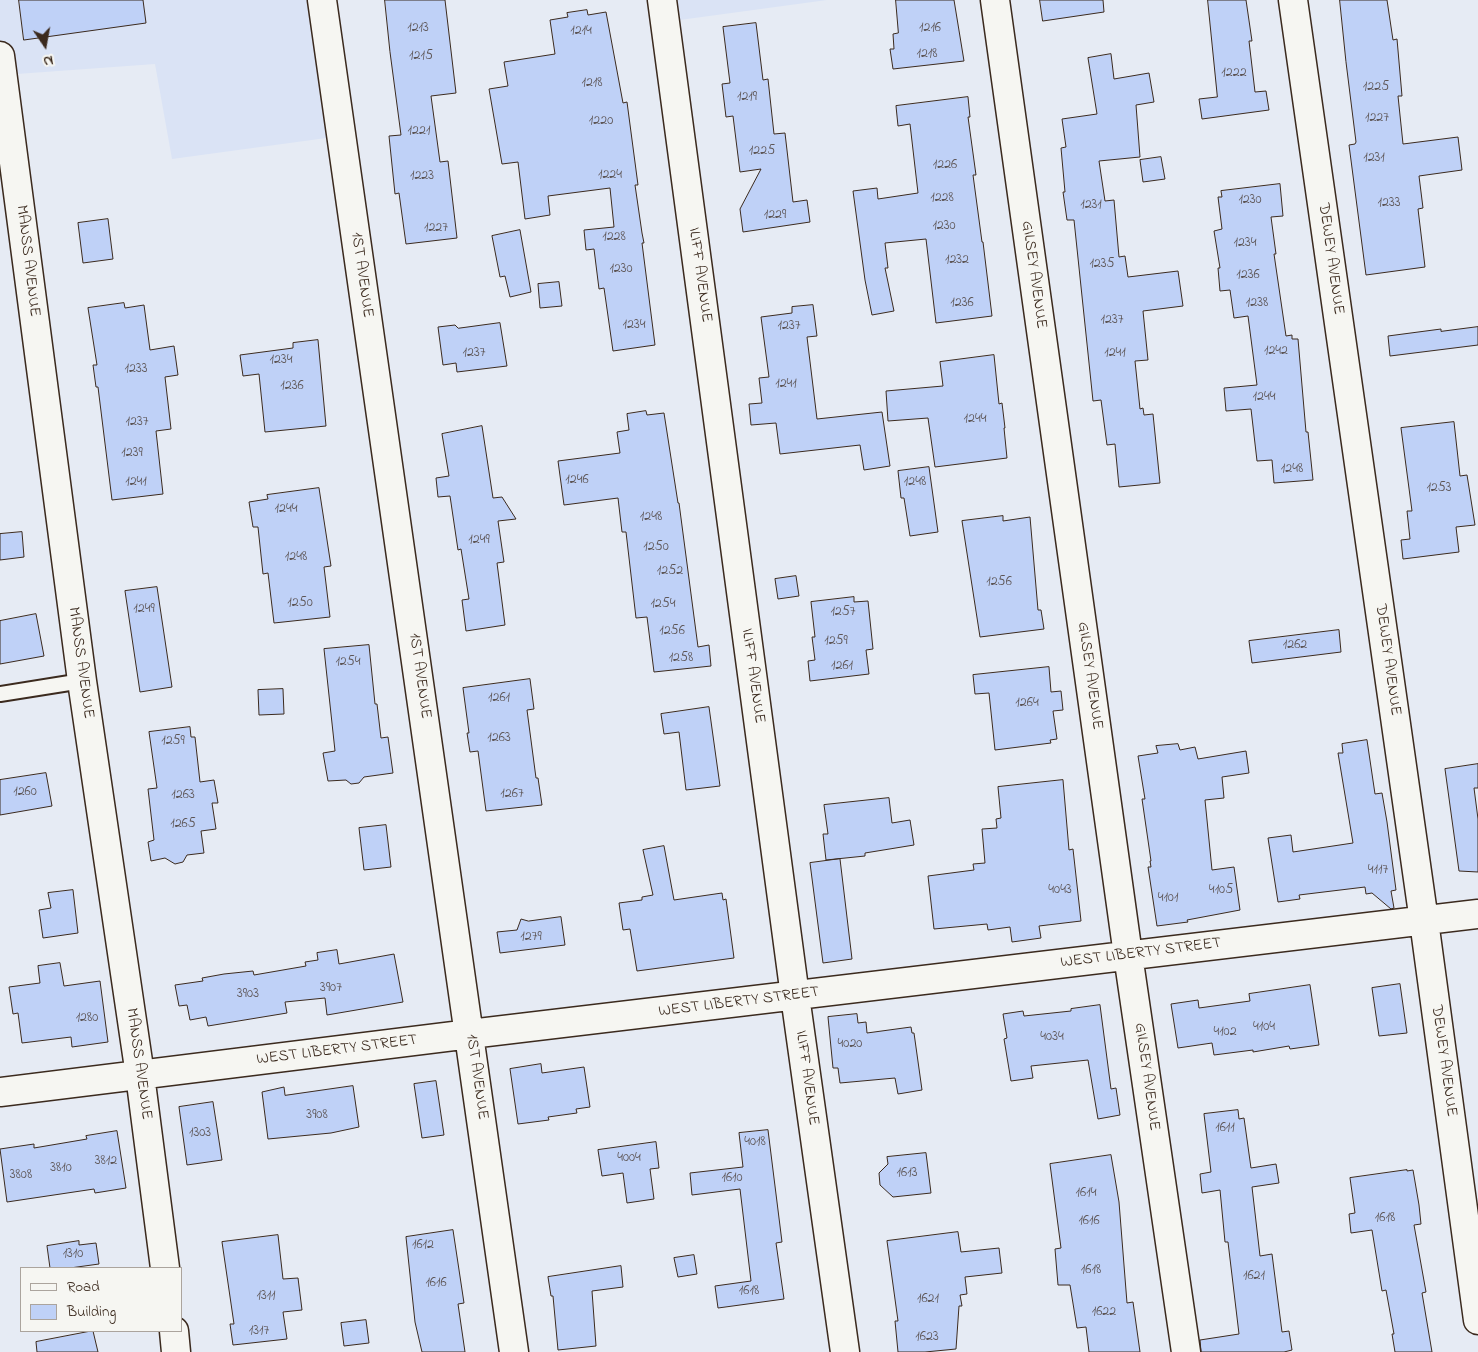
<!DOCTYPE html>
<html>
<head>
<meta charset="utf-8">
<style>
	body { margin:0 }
	#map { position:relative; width:1478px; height:1352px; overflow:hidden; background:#e6ebf4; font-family:"Indie Flower",sans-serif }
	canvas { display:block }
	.legend { position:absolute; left:20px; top:1267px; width:162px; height:65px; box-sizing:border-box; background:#f6f6f2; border:1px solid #aba49d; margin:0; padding:6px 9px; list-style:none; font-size:15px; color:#3b2a1e }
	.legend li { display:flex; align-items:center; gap:10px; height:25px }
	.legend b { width:25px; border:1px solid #aba49d }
	.north { position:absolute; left:20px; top:20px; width:50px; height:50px; -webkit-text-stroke:4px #f6f6f2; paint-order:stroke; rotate:168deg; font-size:14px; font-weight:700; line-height:20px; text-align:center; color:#3b2a1e }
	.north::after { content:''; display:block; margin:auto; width:18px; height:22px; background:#3b2a1e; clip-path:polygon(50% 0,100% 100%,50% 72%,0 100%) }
</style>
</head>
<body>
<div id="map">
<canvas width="1478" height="1352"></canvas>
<ul class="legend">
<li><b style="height:6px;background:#f6f6f2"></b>Road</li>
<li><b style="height:14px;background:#bfd1f7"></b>Building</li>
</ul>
<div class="north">N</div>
</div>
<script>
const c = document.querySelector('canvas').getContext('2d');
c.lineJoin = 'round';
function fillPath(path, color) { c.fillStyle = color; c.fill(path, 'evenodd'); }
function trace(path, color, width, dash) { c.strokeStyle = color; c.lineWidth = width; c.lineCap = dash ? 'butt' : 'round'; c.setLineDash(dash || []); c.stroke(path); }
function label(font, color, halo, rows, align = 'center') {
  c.font = font + ' "Indie Flower",sans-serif'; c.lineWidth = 4.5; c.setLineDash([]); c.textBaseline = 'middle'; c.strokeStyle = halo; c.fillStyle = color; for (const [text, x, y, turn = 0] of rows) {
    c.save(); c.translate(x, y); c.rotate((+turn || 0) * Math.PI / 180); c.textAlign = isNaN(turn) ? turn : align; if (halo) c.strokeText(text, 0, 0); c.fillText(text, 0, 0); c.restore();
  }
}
const built = new Path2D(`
	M0,0H322L341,136L172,159L155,64L3,75L0,56Z
	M662,0H827L665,22Z`);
const building = new Path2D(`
	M19,0H143L146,23L24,40Z
	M385,0H445L456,93L431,96L440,162L448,161L457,238L406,244L399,193L395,194L389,136L401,135L390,52Z
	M896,0H954L964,61L893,69L890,49H894L893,34L898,33Z
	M1040,0H1103L1104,12L1043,21Z
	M1208,0H1246L1252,41H1249L1255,92L1266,91L1269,110L1202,119L1199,99L1217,97Z
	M1340,0H1387L1393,40L1397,39L1402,96H1398L1403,144L1458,137L1462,170L1419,176L1423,208L1418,209L1425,267L1366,275L1349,145L1355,144L1356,142L1346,62Z
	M587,10L588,15L606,12L623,103L627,102L638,185H635L642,233L644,243H642L655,345L613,351L604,288L599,289L594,249L586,250L584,230L614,227L610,188L548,196L550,215L525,219L518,162L502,164L489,89L508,86L504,62L555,54L550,20L568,17L567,13Z
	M756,23L763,80L768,79L774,134L785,133L793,202L807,200L810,222L743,232L740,209L761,169L740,172L733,116L726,117L722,84L730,83L723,27Z
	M1111,54L1114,79L1149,73L1154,102L1136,105L1140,157L1099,161L1105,201L1114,200L1119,257L1125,256L1128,277L1178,271L1183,306L1143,311L1148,360L1135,361L1140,409L1143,408L1144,415L1153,414L1160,483L1119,487L1115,444L1107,445L1101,400L1093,401L1074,220H1067L1063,192H1065L1061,148L1066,147L1062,119L1097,114L1088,58Z
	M968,97L970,117H968L976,175H973L982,242H983L992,316L936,323L926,239L885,243L888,268H885L894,311L872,315L865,280L853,191L877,188L878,199L918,193L910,124L898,126L896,106Z
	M1161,157L1165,179L1143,182L1140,160Z
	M1280,184L1283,216L1271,217L1276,254H1274L1286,336L1292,335V339H1298L1306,432H1308L1313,480L1274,483L1272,460L1257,461L1251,409L1226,411L1224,388L1257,385L1248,316L1234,318L1230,290L1220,291L1218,268H1220L1214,231L1222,229L1218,197H1222L1221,191Z
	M108,219L113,259L83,263L78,223Z
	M520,230L531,292L510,297L505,276L500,277L492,236Z
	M559,282L562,306L540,308L538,284Z
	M124,303L125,308L144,305L150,350L174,346L178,375L165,377L171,429L156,431L163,494L112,500L98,387H96L93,365H97L88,308Z
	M813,305L817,336L807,337L817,419L882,412L890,466L864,470L860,445L780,454L776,423L751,425L749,404L762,403L759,378L769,377L761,317L792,313V307Z
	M500,323L507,366L457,372L456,363L443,365L438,327L455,325L458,328Z
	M1478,327V345L1390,356L1388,336L1441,329V331Z
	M318,340L326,426L265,432L259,374L243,376L240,355L293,348V343Z
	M994,355L999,404L1002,403L1005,428H1004L1007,458L935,467L928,418L888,421L886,391L943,386L940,362Z
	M646,411L647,415L664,413L678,503H679L698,647L709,645L711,666L654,672L647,617L636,618L626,532H622L618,498L564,505L558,461L620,453L617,432L629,430L627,414Z
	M1454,422L1460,476L1467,475L1475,525L1456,527L1459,552L1403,559L1401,540L1410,539L1407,511H1412L1401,428Z
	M482,426L493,498L502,497L516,519L498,521L504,562L497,563L505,625L466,631L462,600L469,599L461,549L458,550L450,496L438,497L436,478L449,476L442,434Z
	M929,467L938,532L910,536L904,498H901L898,471Z
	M319,488L331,566L324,567L330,617L274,623L268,573L263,574L258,527H253L249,502L268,499L267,495Z
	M1003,516V521L1030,517L1038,610H1041L1044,629L980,637L962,521Z
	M22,532L24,557L0,560V534Z
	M796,576L799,596L778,599L775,579Z
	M157,587L172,687L140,692L125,591Z
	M854,597V602L868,601L873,649L866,650L869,674L810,681L808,661L815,660L812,637H815L811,602Z
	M36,614L44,656L0,664V621Z
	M1339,630L1341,652L1252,663L1249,641Z
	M369,645L375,704H377L381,738L388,737L393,773L364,777L359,783L351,784L346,780L328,781L323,753L335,751L324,649Z
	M1049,667L1051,692L1061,691L1063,710L1053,711L1057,739L1050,740L1051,743L995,750L989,693L975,694L973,675Z
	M530,679L534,709L527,710L536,778H538L542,805L486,811L478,751L470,752L467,733H469L463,688Z
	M283,689L284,714L259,715L258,690Z
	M709,707L720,786L686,790L679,732L664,734L661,714Z
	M190,727L191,737H195L200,782L214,780L218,803H212L216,829L201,831L204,853L187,855L183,862L175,864L165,858L151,861L148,842L154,840L148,789L157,788L149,732Z
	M1367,740L1375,794L1382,793L1387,822L1396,890L1391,891L1394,908L1391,909L1372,893L1366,894L1365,887L1299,895L1300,899L1278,902L1268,838L1291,835L1293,852L1353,843L1338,753H1343L1342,744Z
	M1178,744L1180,750L1195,747L1198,759L1246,751L1249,773L1222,777L1224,798L1205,800L1212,870L1234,867L1240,910L1187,920L1188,922L1157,926L1148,867H1151L1150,861H1151L1142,799H1145L1138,756L1158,753L1156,746Z
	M1478,764V788H1474L1478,819V872L1459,871L1445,769Z
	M46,773L52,806L0,815V780Z
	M1063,780L1069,850L1073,849L1081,921L1039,926L1041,938L1012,942L1010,927L988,930L987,924L934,929L928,876L974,870L973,864L985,863L982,829L997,828L996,819L1001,818L998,787Z
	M889,798L892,823L910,820L914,845L865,853V856L826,860L823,834H828L824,805Z
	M386,825L391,867L364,870L359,828Z
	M664,846L674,900L722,893L723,900L726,899L734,958L637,971L630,929L623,930L619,903L642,900V897L653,895L643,850Z
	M840,859L852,959L823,963L810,863Z
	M73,890L78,933L43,938L39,910L51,908L48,893Z
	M561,917L565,945L500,953L497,932L517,930L521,919L528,921Z
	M337,950L339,964L394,954L403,1002L327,1015L325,998L285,1002L287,1013L208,1026L206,1017L190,1020L187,1005L179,1006L175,985L203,981L202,978L224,974L253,971L254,975L306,966L305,962L318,960L317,953Z
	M60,963L64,986L100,981L108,1042L72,1047L71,1037L22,1043L18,1013L13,1014L9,987L40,983L38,966Z
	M1400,984L1407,1033L1379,1036L1372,988Z
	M1310,985L1319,1045L1290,1049L1289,1046L1253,1052V1050L1214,1055L1212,1043L1178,1048L1171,1004L1198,1000L1199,1008L1250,1001L1249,994Z
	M1100,1005L1111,1089L1116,1088L1120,1115L1098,1119L1088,1060L1031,1066L1033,1078L1011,1081L1004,1039L1007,1038L1003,1014L1023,1011L1024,1016L1071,1011V1009Z
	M857,1014L858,1023L866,1022L867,1033L911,1027L912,1033H914L922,1090L898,1094L895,1078L840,1083L838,1068H833L828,1017Z
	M541,1064L542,1073L584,1067L590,1107L576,1109L577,1113L548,1117L549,1120L518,1124L510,1069Z
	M436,1081L444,1135L422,1138L414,1084Z
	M353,1086L359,1127L331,1133L268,1139L262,1092L284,1087L285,1095Z
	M213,1102L222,1160L187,1165L179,1107Z
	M1238,1110L1239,1119L1244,1118L1251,1168L1276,1164L1279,1183L1252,1187L1260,1256L1272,1254L1282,1332L1289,1331L1292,1350L1284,1352H1201L1200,1340L1239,1334L1228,1242H1225L1220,1190L1202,1193L1200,1174L1211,1172L1204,1114Z
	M768,1130L782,1242L776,1243L784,1299L718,1308L715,1286L751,1281L740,1189L692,1195L690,1173L743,1167L739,1133Z
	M117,1131L126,1188L95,1193L94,1189L7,1202L0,1149L34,1144V1148L87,1139L86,1136Z
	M656,1142L659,1168L650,1169L654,1199L627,1203L623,1173L602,1176L598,1150Z
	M926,1153L931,1193L893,1197L880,1185L879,1173L888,1164L887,1157Z
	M1111,1155L1119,1202L1127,1303L1133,1302L1140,1352H1089L1086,1327L1077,1328L1070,1285H1058L1055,1249L1061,1248L1050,1164Z
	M1407,1170V1171L1413,1170L1419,1205L1421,1224L1414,1225L1426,1292L1422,1293L1432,1352H1395L1392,1334H1394L1386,1290L1382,1291L1372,1230L1351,1233L1349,1214L1355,1213L1350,1178Z
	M453,1230L464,1303L458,1304L465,1352H422L415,1322L406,1237Z
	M958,1232L961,1252L999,1248L1002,1273L965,1277L967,1294L960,1295L962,1306H959L956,1349L925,1352H898L895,1321H898L887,1241Z
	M278,1235L283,1279L298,1278L302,1310L283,1312L287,1339L233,1345L230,1324H234L222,1242Z
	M79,1241V1245L96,1243L99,1264L70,1268H50L47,1246Z
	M694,1255L697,1274L678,1277L674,1258Z
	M621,1266L623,1287L592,1291L596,1346L558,1350L553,1296H551L548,1277Z
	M366,1320L369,1343L344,1346L341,1323Z
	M93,1331L98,1352H37L36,1342Z`);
const service = new Path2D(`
	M0,694L82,681`);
const minor = new Path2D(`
	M322,0L514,1352
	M662,0L795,996L845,1352
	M995,0L1128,955L1186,1352
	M1293,0L1424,921L1478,1320
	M0,56L82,681L140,1075L165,1268
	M0,1092L470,1034L1478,914
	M174,1331L176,1352`);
const numberNames = [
	["1213",418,29],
	["1216",930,29],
	["1214",581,32],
	["1218",927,55],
	["1215",421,57],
	["1222",1234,74],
	["1218",592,84],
	["1225",1376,88],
	["1219",747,98],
	["1227",1377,119],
	["1220",601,122],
	["1221",419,132],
	["1225",762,152],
	["1231",1374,159],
	["1226",945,166],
	["1224",610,176],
	["1223",422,177],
	["1228",942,199],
	["1230",1250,201],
	["1233",1389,204],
	["1231",1091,206],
	["1229",775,216],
	["1230",944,227],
	["1227",436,229],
	["1228",614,238],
	["1234",1245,244],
	["1232",957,261],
	["1235",1102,265],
	["1230",621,270],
	["1236",1248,276],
	["1236",962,304],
	["1238",1257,304],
	["1237",1112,321],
	["1234",634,326],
	["1237",789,327],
	["1242",1276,352],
	["1237",474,354],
	["1241",1115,354],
	["1234",281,361],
	["1233",136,370],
	["1241",786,385],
	["1236",292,387],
	["1244",1264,398],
	["1244",975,420],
	["1237",137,423],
	["1239",132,454],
	["1248",1292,470],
	["1246",577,481],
	["1241",136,483],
	["1248",915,483],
	["1253",1439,489],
	["1244",286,510],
	["1248",651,518],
	["1249",479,541],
	["1250",656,548],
	["1248",296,558],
	["1252",670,572],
	["1256",999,583],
	["1250",300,604],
	["1254",663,605],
	["1249",144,610],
	["1257",843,613],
	["1256",672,632],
	["1259",836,642],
	["1262",1295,646],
	["1258",681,659],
	["1254",348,663],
	["1261",842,667],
	["1261",499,699],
	["1264",1027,704],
	["1263",499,739],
	["1259",173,742],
	["1260",25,793],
	["1267",512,795],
	["1263",183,796],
	["1265",183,825],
	["4117",1378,871],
	["4043",1060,891],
	["4105",1221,891],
	["4101",1168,899],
	["1279",531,938],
	["3907",331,989],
	["3903",248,995],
	["1280",87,1019],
	["4104",1264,1028],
	["4102",1225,1033],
	["4034",1052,1038],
	["4020",850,1045],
	["3908",317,1116],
	["1611",1225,1129],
	["1303",200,1134],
	["4018",755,1143],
	["4004",629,1159],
	["3812",106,1162],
	["3810",61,1169],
	["1613",907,1174],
	["3808",21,1176],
	["1610",732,1179],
	["1614",1086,1194],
	["1618",1385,1219],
	["1616",1089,1222],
	["1612",423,1246],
	["1310",73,1255],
	["1618",1091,1271],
	["1621",1254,1277],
	["1616",436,1284],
	["1618",749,1292],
	["1311",266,1297],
	["1621",928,1300],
	["1622",1104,1313],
	["1317",259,1332],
	["1623",927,1338]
];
const streetNames = [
	["DEWEY AVENUE",1330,259,82],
	["MANSS AVENUE",27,261,83],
	["1ST AVENUE",361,275,82],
	["ILIFF AVENUE",699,275,82],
	["GILSEY AVENUE",1033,275,82],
	["DEWEY AVENUE",1387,660,82],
	["MANSS AVENUE",80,663,82],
	["1ST AVENUE",419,676,82],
	["ILIFF AVENUE",752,676,82],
	["GILSEY AVENUE",1089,676,82],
	["WEST LIBERTY STREET",1141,954,-7],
	["WEST LIBERTY STREET",739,1003,-7],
	["WEST LIBERTY STREET",337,1051,-7],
	["DEWEY AVENUE",1443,1061,82],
	["MANSS AVENUE",138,1064,82],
	["1ST AVENUE",476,1077,82],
	["GILSEY AVENUE",1146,1077,82],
	["ILIFF AVENUE",806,1078,82]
];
fillPath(built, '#dae3f5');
fillPath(building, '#bfd1f7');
trace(building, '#3b2a1e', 1);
trace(service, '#3b2a1e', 18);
trace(minor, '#3b2a1e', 31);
trace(service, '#f6f6f2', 14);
trace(minor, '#f6f6f2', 28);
label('14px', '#5c5454', null, numberNames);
label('16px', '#3b2a1e', '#f6f6f2', streetNames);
</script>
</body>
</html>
